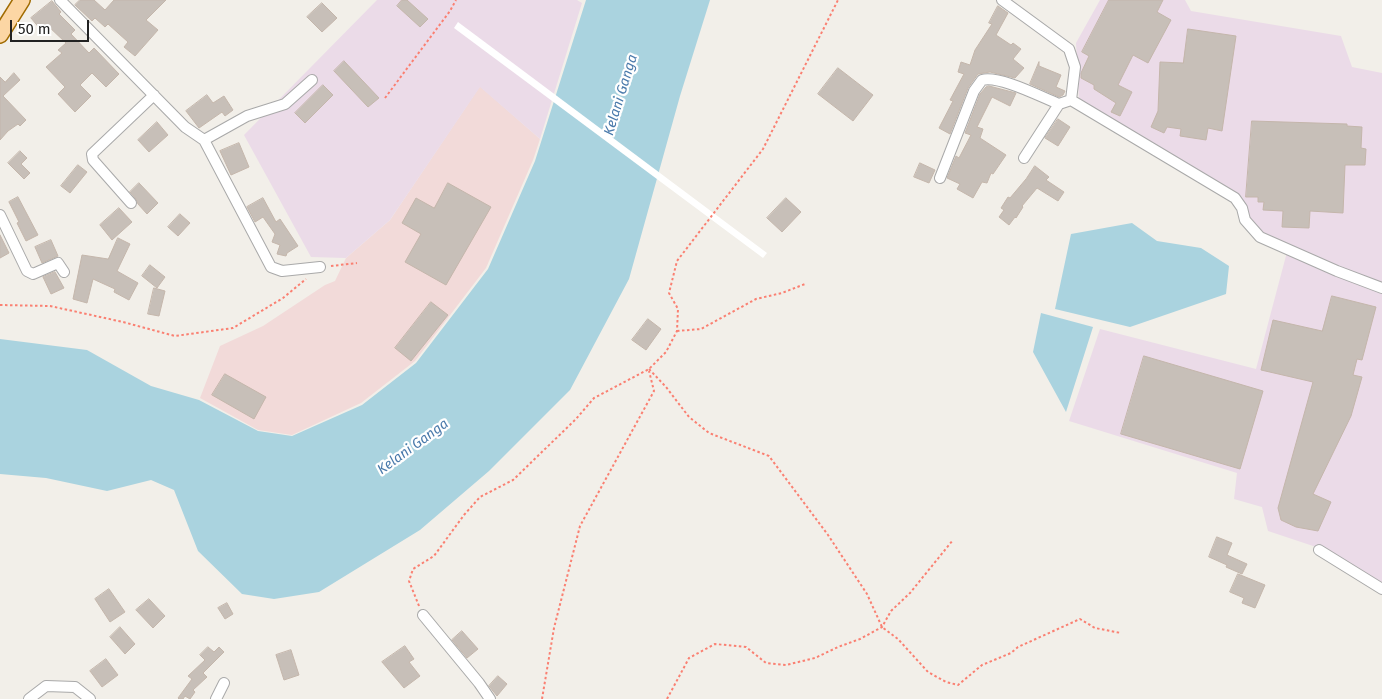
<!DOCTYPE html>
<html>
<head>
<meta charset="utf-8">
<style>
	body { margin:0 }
	#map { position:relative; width:1382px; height:699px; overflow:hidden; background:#f2efe9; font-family:"Fira Sans",sans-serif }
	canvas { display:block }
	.scale { position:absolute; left:10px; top:20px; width:79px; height:22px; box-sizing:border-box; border:2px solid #222; border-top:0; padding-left:6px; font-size:15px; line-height:18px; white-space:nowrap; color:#222; -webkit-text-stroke:4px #fff; paint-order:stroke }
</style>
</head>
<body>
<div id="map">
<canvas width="1382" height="699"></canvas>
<div class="scale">50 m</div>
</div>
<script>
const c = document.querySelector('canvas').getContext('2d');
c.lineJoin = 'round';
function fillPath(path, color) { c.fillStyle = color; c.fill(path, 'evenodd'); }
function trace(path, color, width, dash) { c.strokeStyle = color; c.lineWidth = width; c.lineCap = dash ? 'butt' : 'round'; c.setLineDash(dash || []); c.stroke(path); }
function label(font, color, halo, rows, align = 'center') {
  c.font = font + ' "Fira Sans",sans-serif'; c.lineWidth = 4.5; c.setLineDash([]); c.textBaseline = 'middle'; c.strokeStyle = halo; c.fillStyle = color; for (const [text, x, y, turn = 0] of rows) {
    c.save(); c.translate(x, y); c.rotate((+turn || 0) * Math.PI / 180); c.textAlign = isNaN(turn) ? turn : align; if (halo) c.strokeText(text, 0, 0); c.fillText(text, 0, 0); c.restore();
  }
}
const commercial = new Path2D(`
	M480,86L540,139L533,160L486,268L415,361L361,403L292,435L258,430L200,398L220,346L263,326L325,285L335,281L346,258L390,220Z`);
const industrial = new Path2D(`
	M377,0H577L582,3L540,139L480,87L390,220L346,258L311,257L244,135Z
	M1100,0H1185L1191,11L1341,36L1352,67L1382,73V284L1338,267L1264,234L1249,218L1242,197L1079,101L1076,43Z
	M1287,252L1382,290V587L1316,547L1268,531L1262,507L1234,499L1237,473L1069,421L1100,329L1256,369Z`);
const water = new Path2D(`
	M586,0H710L680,96L629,279L570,390L489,471L420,530L319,592L274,599L242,594L198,551L174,490L151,480L107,491L46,478L0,474V339L87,350L151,386L199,400L258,431L292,436L362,405L416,363L488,269L535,161Z
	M1132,223L1157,241L1201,248L1229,266L1226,294L1130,327L1055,309L1071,234Z
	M1041,313L1093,327L1066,412L1033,352Z`);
const pier = new Path2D(`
	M458,22L767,253L763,258L454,28Z`);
const building = new Path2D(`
	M80,0H94L105,10L114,0H166L146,20L158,30L135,56L124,47L128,42L108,24L105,27L95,18L92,21L75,5Z
	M402,0H407L428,19L420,27L397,6Z
	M1109,0H1163L1157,12L1171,20L1148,63L1133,55L1118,85L1132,92L1120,116L1111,112L1116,103L1094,89V85L1081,78V73L1089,56L1082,52Z
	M52,1L61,12L59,14L75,30L71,34L89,53L94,48L119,74L106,87L92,73L80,85L91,96L75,112L58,94L65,87L46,67L62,53L58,50L66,43L47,25L41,30L31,18Z
	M322,3L337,18L322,32L307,17Z
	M998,6L1008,13L996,35L1011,45L1013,43L1021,49L1013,59L1024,68L1015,78L990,72L978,74L968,88L950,134L939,128L953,101L950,100L964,74L958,72L961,62L970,65L975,50L992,24L989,23Z
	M1188,29L1236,36L1222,131L1208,128L1206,140L1180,136L1181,129L1167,127L1164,133L1151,127L1158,111L1160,62L1183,63Z
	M344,61L379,98L368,107L334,71Z
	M1039,62V66L1061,75L1056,87L1065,91L1063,95L1059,97L1030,84Z
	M838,68L873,95L853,121L818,94Z
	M14,73L20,80L3,96L26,120L20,126L18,124L8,131L0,140V77L5,82Z
	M323,85L333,95L305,123L295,113Z
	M989,86L1016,93L1010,106L992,97L977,127L983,129L980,138L1006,155L993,174L991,173L987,183L982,182L973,198L957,189L960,184L947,178L956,156L959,158L971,135L965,133L980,94L986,87Z
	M207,95L213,103L224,96L233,110L225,116L222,112L199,128L186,111Z
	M1058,119L1070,127L1058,146L1045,138Z
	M1252,121L1347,124V126L1362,127L1361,148L1366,149L1365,165H1345L1343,213L1310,211L1309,228L1282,227L1283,211L1263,210L1264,202H1258V197H1246Z
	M157,122L168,135L149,152L138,140Z
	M239,143L249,167L231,175L220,151Z
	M20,151L27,158L21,164L30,173L24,179L8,163Z
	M920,163L935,170L929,183L914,177Z
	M78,165L87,172L70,193L61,186Z
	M1035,166L1049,177L1046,180L1064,192L1058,201L1037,188L1022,206L1023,207L1016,218L1015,217L1009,225L999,217L1004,210L1001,208L1008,197L1010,198L1026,179Z
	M139,183L158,203L147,214L138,204L136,199L130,192Z
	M448,183L491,207L446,285L405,262L421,234L402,223L416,198L434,208Z
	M18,197L38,235L26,241L17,223L19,222L9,202Z
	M263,198L276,222L280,219L298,246L287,253L286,256L277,254L280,245L272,242L275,234L263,217L255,222L247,207Z
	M786,198L801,212L782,232L767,218Z
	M119,208L132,222L112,240L100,225Z
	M180,214L190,223L178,236L168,227Z
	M0,235L9,253L0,258Z
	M118,238L130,244L117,271L138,283L129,300L114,292L115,289L93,279L87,303L73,299L82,255L108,259Z
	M51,240L58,256L42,263L35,247Z
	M150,265L165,277L157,288L142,276Z
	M55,272L64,288L51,294L43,277Z
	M154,288L165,291L159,316L148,314Z
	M1332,296L1376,307L1362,360L1357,359L1353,375L1362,377L1351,416L1313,494L1331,502L1318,531L1296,527L1281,520L1278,508L1313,382L1261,370L1273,320L1322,331Z
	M431,302L448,315L411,361L395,348Z
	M648,319L661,329L646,350L632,340Z
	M1144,356L1263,391L1240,469L1121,434Z
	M225,374L266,397L254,419L212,395Z
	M1217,537L1232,543L1227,555L1247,564L1242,574L1226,567L1227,565L1209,557Z
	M1238,574L1265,585L1255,608L1242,603L1244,598L1230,592Z
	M109,589L125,612L110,622L95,599Z
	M149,599L165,616L153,628L136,610Z
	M227,603L233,614L225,619L218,608Z
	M120,627L135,644L125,654L110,637Z
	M462,631L478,649L467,658L452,640Z
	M405,646L414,659L409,662L420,676L404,688L382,662Z
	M208,647L214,652L219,647L224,652L203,673L207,677L193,690L195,692L190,699L185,696L183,699H179L178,698L192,679L188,676L205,660L200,655Z
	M291,650L299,675L284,680L276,655Z
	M106,659L118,675L102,687L90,671Z
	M498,676L507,684L497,696L489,686Z`);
const path = new Path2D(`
	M385,98L450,11L456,0
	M331,266L357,263
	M0,305L50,306L123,322L175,336L233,328L283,298L306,279
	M677,331L701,329L756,299L782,293L805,284
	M649,369L666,387L689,417L709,433L769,456L828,535L867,594L882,627L898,639L928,672L946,682L958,685L982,665L1011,653L1018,647L1080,619L1095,628L1121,633
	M419,606L409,581L413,569L434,556L464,515L480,497L513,480L576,419L594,398L649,369L666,352L677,331L678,309L669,293L677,261L763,149L838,0
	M542,699L554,628L580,526L654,391L649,371
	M667,699L689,658L715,644L746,647L766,663L786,665L815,658L838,647L860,639L882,627L891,611L910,593L953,540`);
const minor = new Path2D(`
	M60,0L185,127L204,140L247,116L285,104L312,80
	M1002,0L1069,49L1075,67L1071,100
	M204,140L271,267L282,271L320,267
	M1024,158L1059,104L1071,100L1235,198L1242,208L1245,220L1260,237L1337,271L1382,288
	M940,178L974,91L982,80C999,75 1041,97 1059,104
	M131,203L93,160L92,154L154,95
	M0,215L27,271L33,274L58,263L64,272
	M1319,550L1382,589
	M423,615L479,683L490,699
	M29,699L46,686L75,687L90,699
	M216,699L224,683`);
const primary = new Path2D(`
	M0,35L22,0`);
const waterNames = [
	["Kelani Ganga",621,95,-73],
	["Kelani Ganga",413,447,-36]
];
fillPath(commercial, '#f2dad9');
fillPath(industrial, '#ebdbe8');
fillPath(water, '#aad3df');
fillPath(pier, '#fff');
fillPath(building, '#c7bfb8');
trace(building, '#c4b6ab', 1);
trace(minor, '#a9a9a9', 12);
trace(primary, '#a06b00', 18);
trace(path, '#fa8072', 2, [2.5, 2.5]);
trace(minor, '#fff', 10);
trace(primary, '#fcd6a4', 15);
label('italic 14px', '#4a7aab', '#fff', waterNames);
</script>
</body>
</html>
